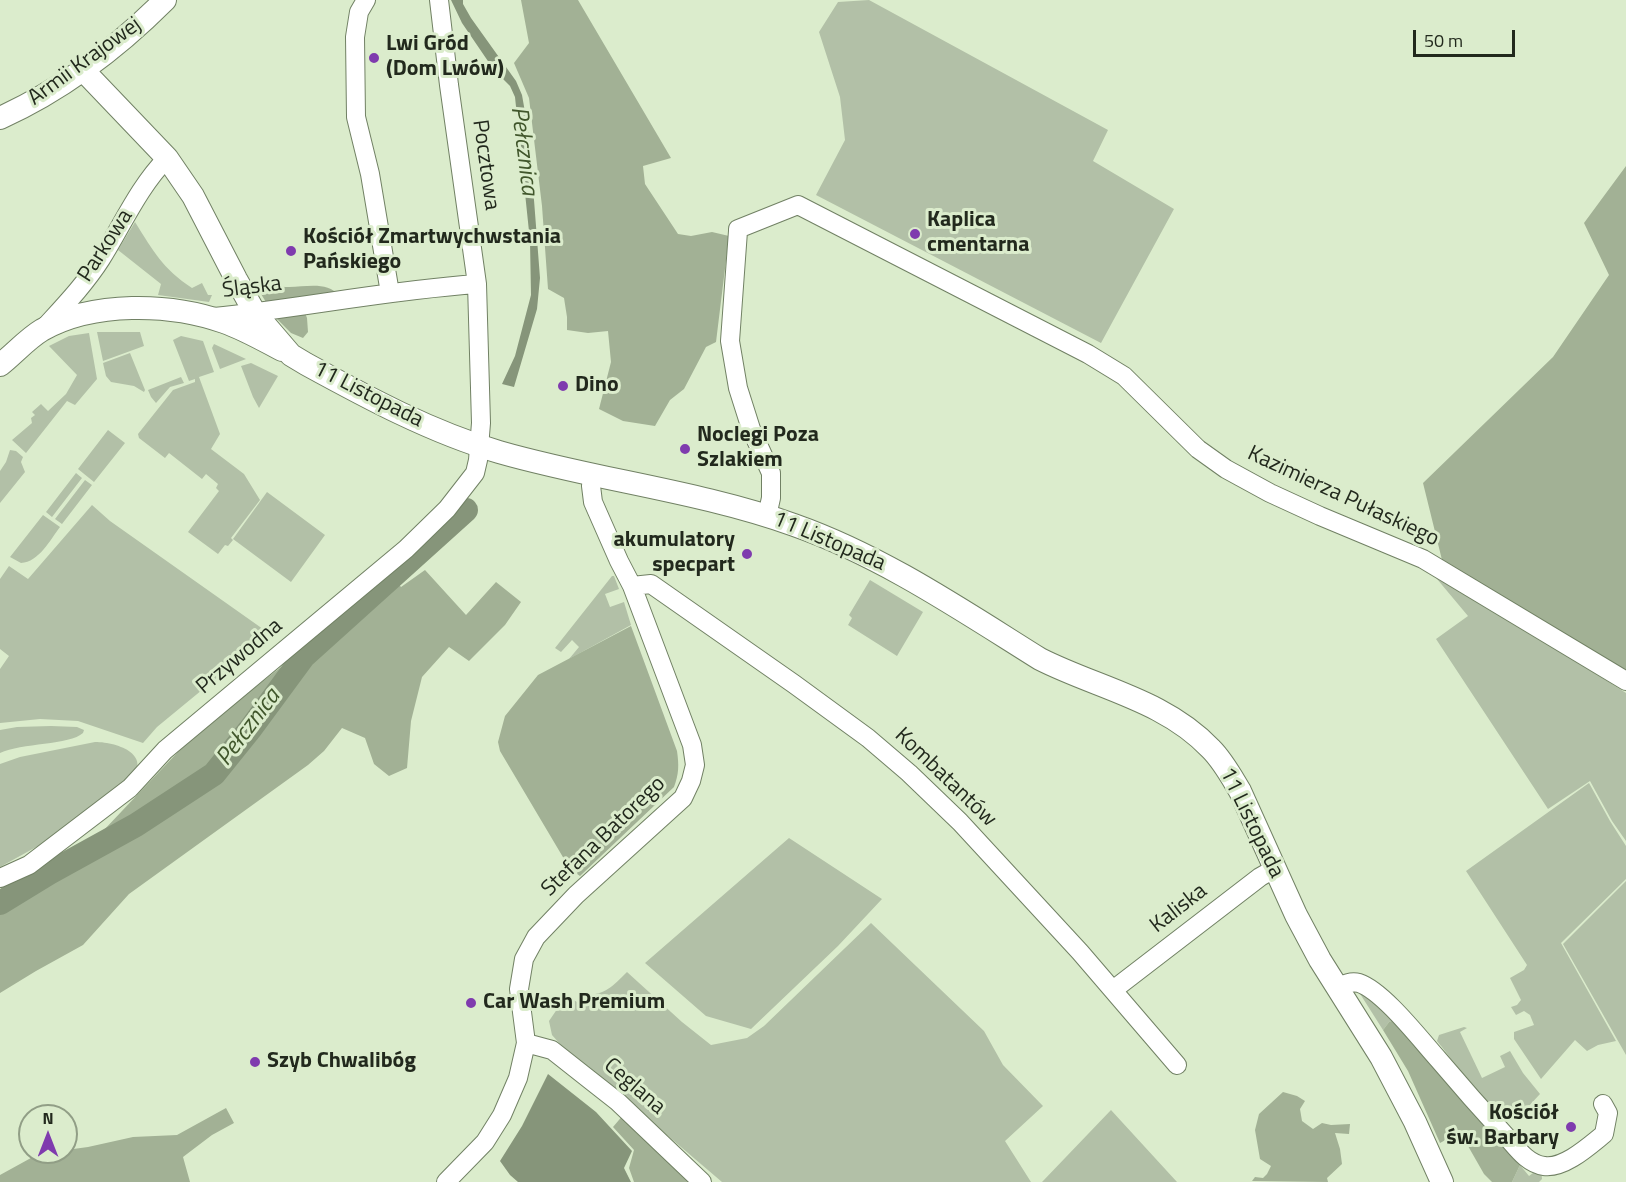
<!DOCTYPE html>
<html>
<head>
<meta charset="utf-8">
<style>
	body { margin:0 }
	#map { position:relative; width:1626px; height:1182px; overflow:hidden; background:#dbeccc; font-family:"Titillium Web",sans-serif }
	canvas { display:block }
	.north { position:absolute; left:18px; top:1104px; width:60px; height:60px; box-sizing:border-box; background:#dbeccc; border:2px solid #919e86; border-radius:50%; rotate:0deg; font-size:16px; font-weight:700; line-height:24px; text-align:center; color:#22291d }
	.north::after { content:''; display:block; margin:auto; width:21px; height:27px; background:#7f3bae; clip-path:polygon(50% 0,100% 100%,50% 72%,0 100%) }
	.scale { position:absolute; left:1413px; top:30px; width:102px; height:27px; box-sizing:border-box; border:3px solid #22291d; border-top:0; padding-left:8px; font-size:18px; line-height:21px; white-space:nowrap; color:#22291d; -webkit-text-stroke:4px #dbeccc; paint-order:stroke }
</style>
</head>
<body>
<div id="map">
<canvas width="1626" height="1182"></canvas>
<div class="north">N</div>
<div class="scale">50 m</div>
</div>
<script>
const c = document.querySelector('canvas').getContext('2d');
c.lineJoin = 'round';
function fillPath(path, color) { c.fillStyle = color; c.fill(path, 'evenodd'); }
function trace(path, color, width, dash) { c.strokeStyle = color; c.lineWidth = width; c.lineCap = dash ? 'butt' : 'round'; c.setLineDash(dash || []); c.stroke(path); }
function label(font, color, halo, rows, align = 'center') {
  c.font = font + ' "Titillium Web",sans-serif'; c.lineWidth = 6; c.setLineDash([]); c.textBaseline = 'middle'; c.strokeStyle = halo; c.fillStyle = color; for (const [text, x, y, turn = 0] of rows) {
    c.save(); c.translate(x, y); c.rotate((+turn || 0) * Math.PI / 180); c.textAlign = isNaN(turn) ? turn : align; if (halo) c.strokeText(text, 0, 0); c.fillText(text, 0, 0); c.restore();
  }
}
const green = new Path2D(`
	M869,0L1108,130L1093,161L1174,209L1101,343L816,195L845,140L840,97L819,32L838,2Z
	M135,222C154,252 162,268 192,288L202,283L208,295H212L209,302L158,295L161,284L118,250Z
	M97,332H140L144,346L103,361Z
	M89,333L97,379L75,405L67,401L26,453L12,440L32,423L31,418L35,415L32,412L41,404L48,411L66,394L77,375L49,346L69,336Z
	M181,336L203,341L214,372L199,377L220,434L211,449L244,474L260,500L231,538L233,540L228,546L225,545L218,554L188,532L219,491L216,488L218,484L206,474L202,479L169,453L165,458L139,438L138,434L173,390L195,382V379L189,381L173,340Z
	M214,344L246,359L220,369L212,348Z
	M130,353L145,390L144,392L134,386L111,382L106,376L103,363Z
	M251,363L278,376L259,408L253,397L241,366Z
	M181,377L184,383L170,387L156,403L151,397L148,390Z
	M108,430L125,443L94,482L78,469Z
	M10,450L16,451L23,457L21,462L25,472L0,503V471L6,462Z
	M76,473L82,478L52,517L46,512Z
	M85,480L92,485L62,524L55,519Z
	M267,492L325,535L291,582L233,539Z
	M92,505L110,521L270,634L157,727L143,743L78,721L40,719L0,723V669L9,656L0,649V579L9,566L28,579Z
	M43,515L60,527C50,540 39,562 21,563L10,557Z
	M1433,571L1626,693V841L1612,821L1590,781L1548,809L1436,639L1468,616L1432,573Z
	M612,576H614L619,589L605,594L610,607L624,602L631,625L569,659L579,647L572,640L561,652L555,648Z
	M870,580L923,612L897,656L848,625L852,618L849,615Z
	M51,726L77,727L84,730L83,733C70,745 21,743 0,753V730L17,727Z
	M95,742C119,742 155,756 128,782L38,846L0,867V764L20,757Z
	M1589,783L1610,821L1626,846V879L1561,943L1616,1041L1598,1045L1587,1051L1575,1040L1541,1079L1514,1039V1032L1534,1025L1530,1015L1524,1011L1516,1015L1511,1007L1517,1005L1521,1000L1510,978L1524,970L1527,965L1466,871Z
	M789,838L882,899L838,946L751,1029L706,1016L645,963Z
	M1626,881V1055L1563,944Z
	M871,923L984,1031L1003,1065L1043,1106L1005,1141L1031,1182H722L560,1044L552,1035L549,1021L566,996L579,1003L585,995C605,995 613,986 627,972L682,1022L711,1045L747,1038L764,1026Z
	M1357,989L1397,1019L1389,1022L1383,1030Z
	M1464,1027L1467,1028L1460,1032L1482,1078L1505,1067L1500,1056L1510,1051L1523,1073L1540,1094L1515,1121C1495,1119 1451,1058 1437,1041L1439,1035Z
	M1111,1110L1177,1182H1042Z
	M1520,1165L1529,1176L1541,1167L1542,1179L1539,1182H1512Z`);
const forest = new Path2D(`
	M521,0H578L671,158L643,166L645,184L678,234L691,236L712,232L729,236L716,342L706,347L684,389L670,400L655,426L623,421L599,409L611,362L608,331L588,333L567,330V317L564,298L548,289L542,206L529,98L514,63L529,43Z
	M1626,166V673L1443,564L1423,483L1553,357L1609,275L1584,223Z
	M266,285C273,286 280,287 286,287C303,288 327,280 339,296L269,307L261,294Z
	M303,308L307,318L308,332L303,338L291,333L273,315Z
	M425,570L466,615L496,582L521,602L505,625L469,661L449,647L422,677L411,721L407,768L389,776L374,764L365,738L342,728L324,751L308,765L129,894L83,945L36,971L0,993V901L103,831L194,735L331,628L392,576L401,587Z
	M631,626L677,751C679,765 679,774 674,787L580,876L570,869L500,751L498,742L505,716L538,675Z
	M1397,1019L1500,1139L1520,1165L1512,1182H1492L1484,1174L1460,1132L1440,1143L1408,1071L1383,1030L1389,1022Z
	M1283,1092L1297,1096L1305,1101L1300,1109L1302,1121L1313,1129L1322,1123L1331,1125L1350,1124L1349,1134L1335,1133L1340,1149L1342,1164L1327,1178L1328,1182L1252,1181L1255,1177L1263,1178L1267,1174L1271,1166L1260,1159L1255,1130L1259,1114Z
	M226,1108L234,1123L212,1135L183,1157L190,1182H0V1175L40,1153L66,1152V1150L88,1147L133,1137L177,1135Z
	M624,1114L690,1182H634L629,1168L634,1150L613,1127Z`);
const water = new Path2D(`
	M451,0H463V4L471,18L516,81L522,95L529,135L540,278L537,309L514,387L502,384L515,356L531,295L530,241L515,97L510,86L494,70L462,23Z
	M548,1074L596,1112L632,1151L624,1168L631,1182H518L510,1175L500,1161L522,1126Z`);
const river = new Path2D(`
	M0,903L49,873L136,825L214,774L251,728L304,656L466,510`);
const minor = new Path2D(`
	M366,0L359,12L355,37L356,117L370,174L390,293
	M214,317C302,308 389,290 477,284
	M44,328C64,306 85,284 101,259C123,224 138,188 167,158
	M767,516L771,498V473L751,429L738,388L730,341L738,231V229L798,205L1088,354L1124,376L1198,449L1226,469L1270,493L1320,516L1423,559L1626,681
	M632,586L651,584L794,684L868,738L909,773L960,822L1080,952L1177,1065
	M0,878L29,865L130,788L165,750L406,549L447,509L475,473L478,460L481,423L477,284L449,85L439,0
	M1337,987C1344,984 1351,981 1359,983C1383,991 1420,1039 1438,1059C1460,1085 1482,1110 1505,1135C1516,1147 1527,1164 1544,1166C1564,1169 1589,1146 1604,1134L1608,1113L1603,1104
	M1113,990L1260,877L1274,869
	M526,1043L552,1050L590,1080L618,1102L702,1182
	M446,1182L485,1142L502,1115L518,1078L526,1043L519,989L524,959L536,937L576,895L683,798L691,781L695,765L692,745L632,586L619,561L593,502L591,486L592,475`);
const major = new Path2D(`
	M82,69L167,158L193,196L236,279L255,313L291,355L306,364C368,398 431,432 499,452C596,480 699,491 794,525C882,556 960,609 1040,659C1097,688 1165,700 1211,749C1223,761 1231,776 1240,791L1296,915L1320,960L1381,1057L1415,1122L1442,1182
	M0,118C62,90 117,48 165,0
	M0,365C14,354 27,339 42,330C93,301 170,303 224,322C244,329 263,340 282,350`);
const markers = [
	[374,58,6,"#7f3bae"],
	[915,234,6,"#7f3bae"],
	[291,251,6,"#7f3bae"],
	[563,386,6,"#7f3bae"],
	[685,449,6,"#7f3bae"],
	[747,554,6,"#7f3bae"],
	[471,1003,6,"#7f3bae"],
	[255,1062,6,"#7f3bae"],
	[1571,1127,6,"#7f3bae"]
];
const poiNames = [
	["Lwi Gród",386,45],
	["(Dom Lwów)",386,70],
	["Kaplica",927,221],
	["cmentarna",927,246],
	["Kościół Zmartwychwstania",303,238],
	["Pańskiego",303,263],
	["Dino",575,386],
	["Noclegi Poza",697,436],
	["Szlakiem",697,461],
	["akumulatory",735,541,"right"],
	["specpart",735,566,"right"],
	["Car Wash Premium",483,1003],
	["Szyb Chwalibóg",267,1062],
	["Kościół",1559,1114,"right"],
	["św. Barbary",1559,1139,"right"]
];
const streetNames = [
	["Armii Krajowej",85,62,-36],
	["Pocztowa",485,165,82],
	["Parkowa",106,246,-57],
	["Śląska",252,288,-7],
	["11 Listopada",368,395,27],
	["Kazimierza Pułaskiego",1343,497,25],
	["11 Listopada",829,542,23],
	["Przywodna",240,657,-40],
	["Kombatantów",945,778,44],
	["11 Listopada",1251,823,64],
	["Stefana Batorego",604,837,-44],
	["Kaliska",1179,909,-38],
	["Ceglana",634,1087,41]
];
const waterNames = [
	["Pełcznica",523,151,83],
	["Pełcznica",249,728,-53]
];
fillPath(green, '#b2c0a7');
fillPath(forest, '#a2b195');
fillPath(water, '#86957a');
trace(river, '#86957a', 24);
trace(minor, '#718164', 20);
trace(major, '#718164', 24);
trace(minor, '#fff', 18);
trace(major, '#fff', 22);
for (const [x, y, r, color] of markers) { const dot = new Path2D(); dot.arc(x, y, r, 0, 2 * Math.PI); c.fillStyle = color; c.fill(dot); trace(dot, '#dbeccc', 2); }
label('bold 22px', '#22291d', '#dbeccc', poiNames, 'left');
label('22px', '#22291d', '#dbeccc', streetNames);
label('italic 24px', '#40562b', '#dbeccc', waterNames);
</script>
</body>
</html>
